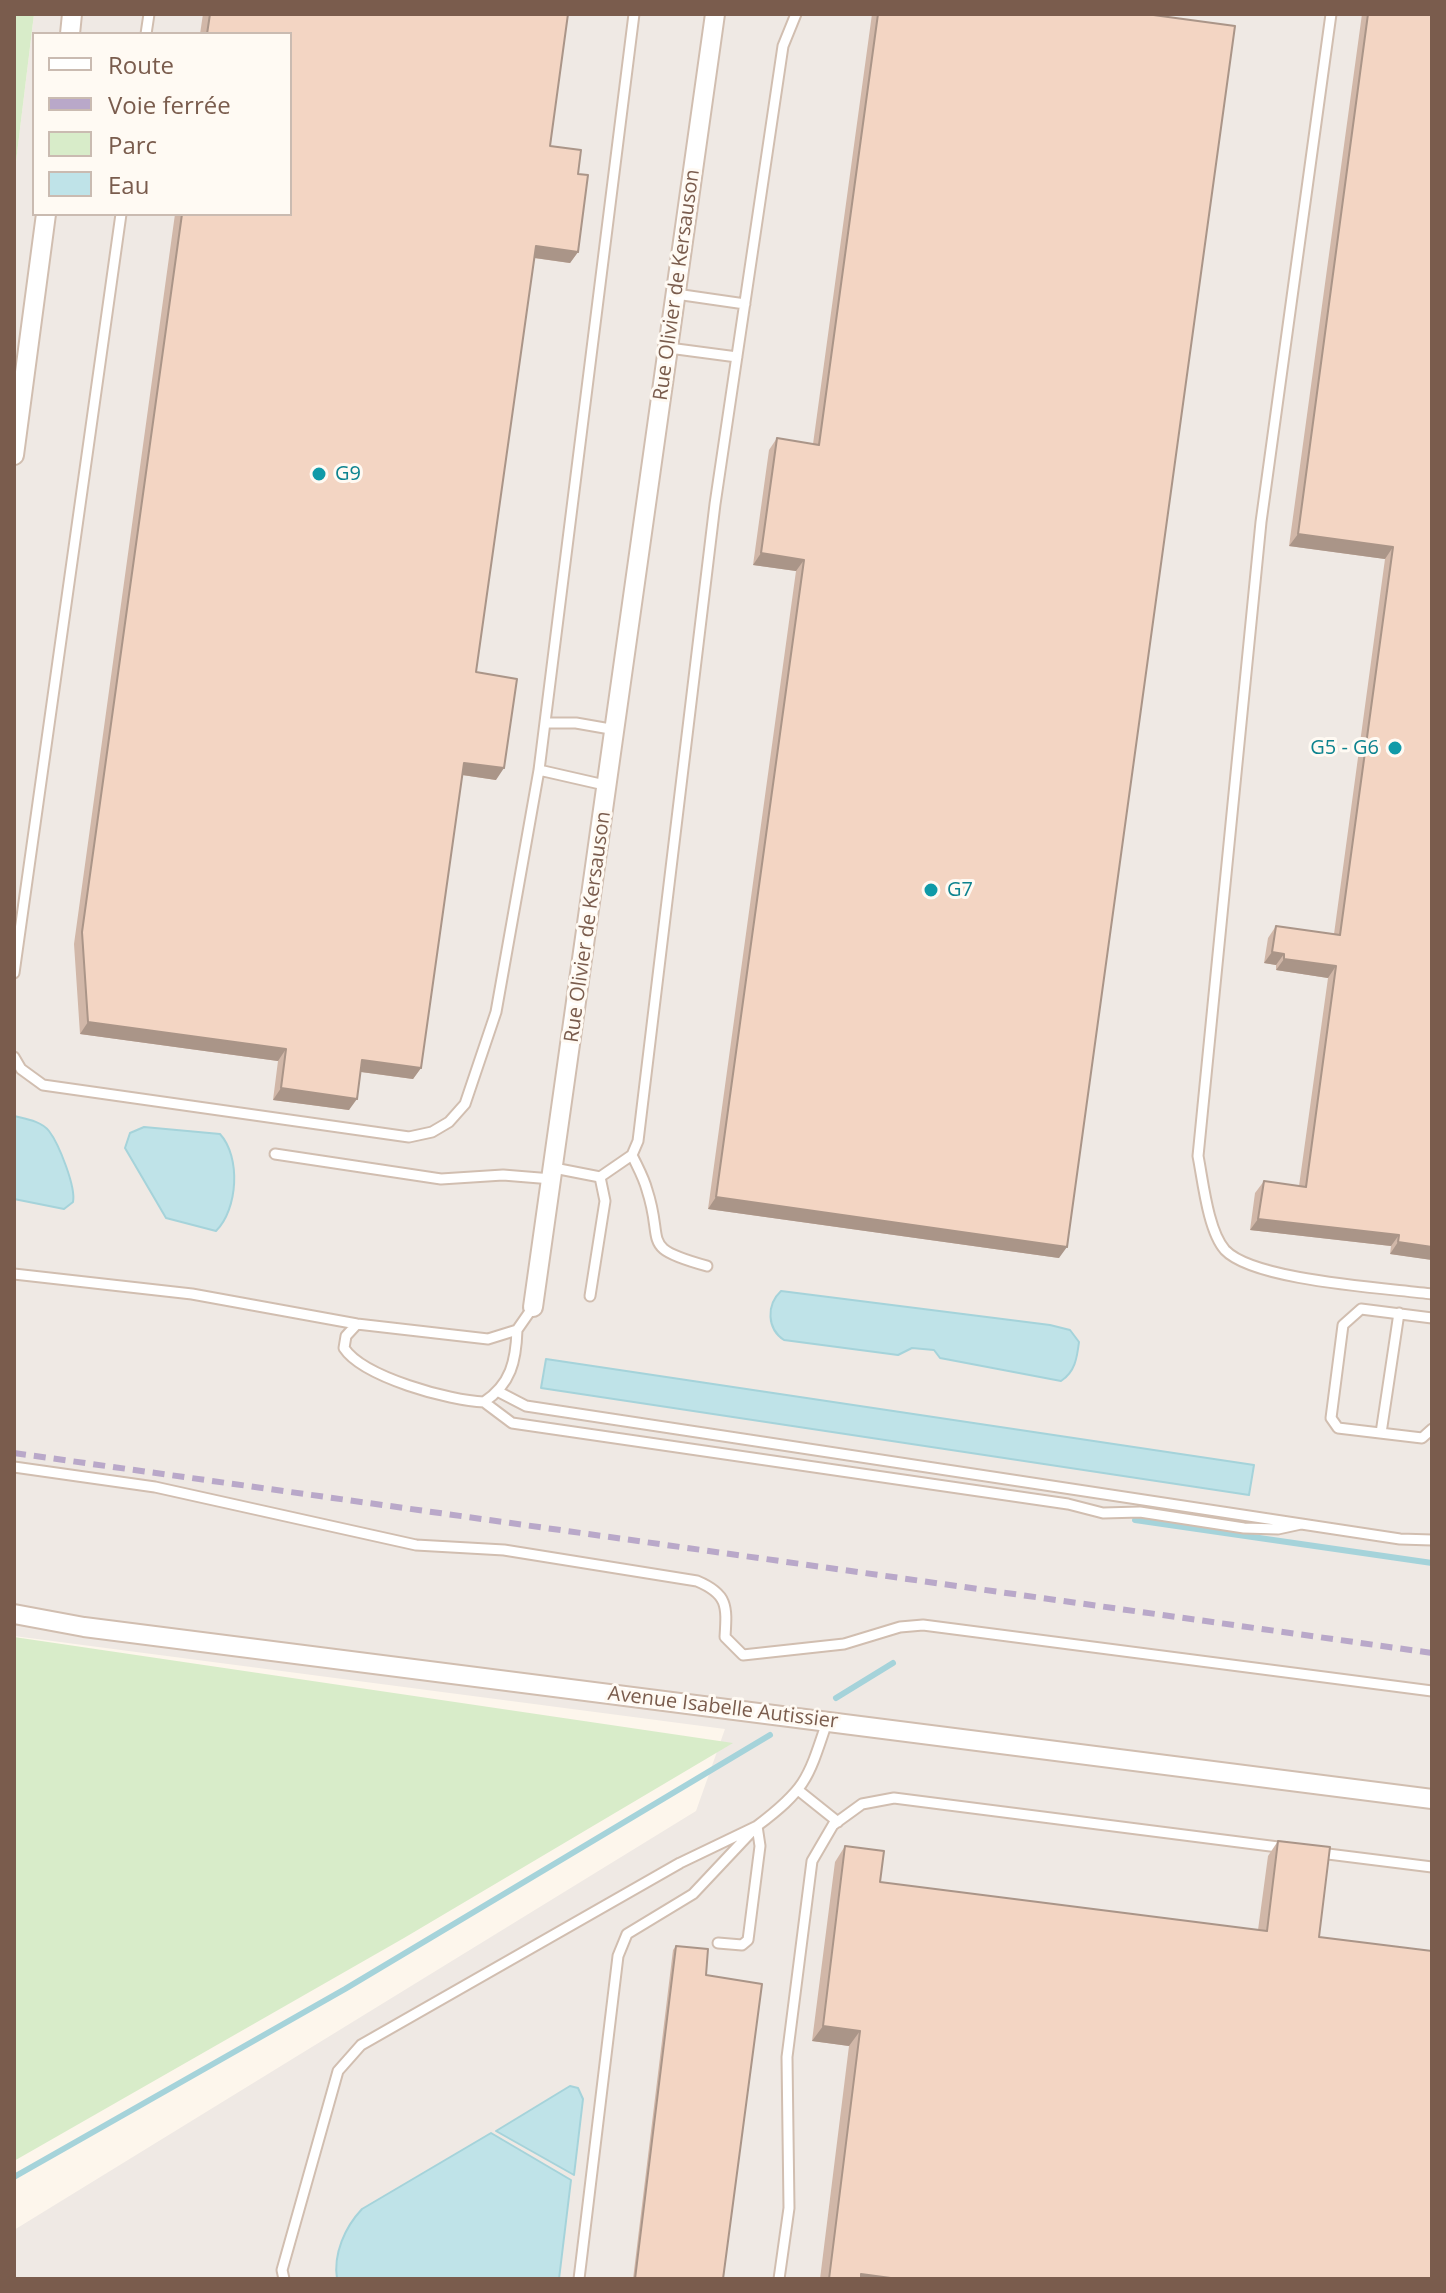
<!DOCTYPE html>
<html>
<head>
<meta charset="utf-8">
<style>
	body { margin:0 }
	#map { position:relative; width:1446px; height:2293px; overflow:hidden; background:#fdf6ec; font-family:"Open Sans",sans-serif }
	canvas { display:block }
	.frame { position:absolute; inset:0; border:16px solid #7a5c4d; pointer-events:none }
	.legend { position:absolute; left:32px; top:32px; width:260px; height:184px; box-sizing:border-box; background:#fffaf3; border:2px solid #cabbb1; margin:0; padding:10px 14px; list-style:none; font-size:24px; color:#7a5c4d }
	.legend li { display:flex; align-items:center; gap:16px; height:40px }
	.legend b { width:40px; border:2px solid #cabbb1 }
</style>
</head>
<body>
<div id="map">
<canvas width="1446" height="2293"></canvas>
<div class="frame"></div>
<ul class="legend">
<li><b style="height:10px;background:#fff"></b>Route</li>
<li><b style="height:10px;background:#b9a8c9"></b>Voie ferrée</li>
<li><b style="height:22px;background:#d8ecc9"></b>Parc</li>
<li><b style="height:22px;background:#bfe3e8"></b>Eau</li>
</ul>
</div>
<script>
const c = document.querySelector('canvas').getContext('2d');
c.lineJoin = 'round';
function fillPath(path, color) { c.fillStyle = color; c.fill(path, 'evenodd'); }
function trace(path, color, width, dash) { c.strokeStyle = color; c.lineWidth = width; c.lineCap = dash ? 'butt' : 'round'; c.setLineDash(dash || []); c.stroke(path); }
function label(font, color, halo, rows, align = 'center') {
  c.font = font + ' "Open Sans",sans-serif'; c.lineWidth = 6; c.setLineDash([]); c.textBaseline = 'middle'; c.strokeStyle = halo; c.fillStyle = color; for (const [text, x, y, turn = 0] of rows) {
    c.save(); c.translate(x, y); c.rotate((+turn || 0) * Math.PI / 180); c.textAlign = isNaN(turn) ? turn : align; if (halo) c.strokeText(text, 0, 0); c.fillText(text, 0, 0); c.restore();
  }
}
const industrial = new Path2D(`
	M34,14H1432V2279H14V2230L696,1811L725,1729L14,1636V178ZM34,34H290V214H34Z`);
const green = new Path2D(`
	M14,14H34L14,178Z
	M14,1637L733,1743L404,1938L14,2161Z`);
const water = new Path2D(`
	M14,1116C26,1119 41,1121 49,1131C59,1144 76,1187 73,1202L64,1209L14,1199Z
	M144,1127L220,1134C241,1157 238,1209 216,1231L166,1218L125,1148L130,1133Z
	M781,1291L1050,1325L1070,1330L1079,1342C1077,1358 1075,1372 1061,1381L940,1358L934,1350L912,1348L898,1355L784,1340C767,1329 766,1305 781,1291Z
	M546,1359L1254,1465L1249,1495L541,1388Z
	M570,2086L578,2088L583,2099L574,2175L496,2131Z
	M491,2133L571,2180L559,2279H337C333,2254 345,2227 362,2209Z`);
const stream = new Path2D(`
	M1135,1520L1432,1563
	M836,1698L893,1663
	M14,2177L345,1989L770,1735`);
const lane = new Path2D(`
	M1331,14L1261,522L1198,1156C1203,1181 1208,1231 1225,1250C1254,1281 1387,1288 1432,1294
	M146,34L149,14
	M676,294L745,304
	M669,348L737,357
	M545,723H576L616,730
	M539,770L609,786
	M14,973L121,214
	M14,1057L21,1069L43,1085L409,1137L432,1132L449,1122L465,1104L496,1012L539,770L634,14
	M275,1154L441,1179L503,1175L552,1179
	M632,1155C637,1166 644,1178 647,1190C665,1244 638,1247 707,1266
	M554,1168L600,1177L605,1201L590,1296
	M600,1177L632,1155L638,1141L715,504L783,46L796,14
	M14,1274L192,1294L357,1324L488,1339L517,1330L533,1307
	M1432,1318L1361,1309L1343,1325L1331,1418L1338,1428L1422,1438L1432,1429
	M357,1324L346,1336L344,1348C363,1377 450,1401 484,1402C511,1384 516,1361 517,1330
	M499,1392L526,1406L1400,1539L1432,1540
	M484,1402L512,1423L1068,1504L1103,1513L1140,1512L1244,1528L1278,1529L1301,1524
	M1381,1433L1399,1313
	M14,1467L155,1487L416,1545L504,1550L697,1581C728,1594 727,1606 725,1637L743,1655L844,1644L900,1627L923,1625L1432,1691
	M798,1790L838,1822
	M1320,1853L1432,1867
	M718,1943L742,1945L748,1940L760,1846L757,1826C806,1789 808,1779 827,1722
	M284,2279L282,2270L338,2071L361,2045L680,1863L757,1826L693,1894L627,1934L618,1956L579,2279
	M779,2279L789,2208L787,2057L812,1861L833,1825L862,1804L894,1798L1286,1848`);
const street = new Path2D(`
	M70,34L72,14
	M14,455L46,214
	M533,1307L715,14
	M14,1614L84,1627L1432,1799`);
const rail = new Path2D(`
	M14,1453L1432,1653`);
const wall = new Path2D(`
	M203,14H568L550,146L578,174V252L570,263L534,258L476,672L496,780L462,775L421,1068L413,1079L361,1072L349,1110L273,1100L278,1061L80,1034L74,944L175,214H290V34H200Z
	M872,14H1146L1059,1258L708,1209L796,571L753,565L769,450L777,438L813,444Z
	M1362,14H1432V1260L1390,1254L1391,1246L1250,1230L1255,1193L1264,1181L1299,1186L1328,978L1276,970V965L1264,963L1268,938L1276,926L1334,934L1385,559L1289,546Z
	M1278,1841L1319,1937L1432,2279H820L849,2046L812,2041L835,1862L845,1846L880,1882L1258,1930L1268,1856Z
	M676,1946L706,1975L723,2279H633L673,1950Z`);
const shadedWall = new Path2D(`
	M536,246L578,252L570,263L528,257Z
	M1298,534L1393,547L1385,559L1289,546Z
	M761,553L804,560L796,571L753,565Z
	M464,763L504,768L496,780L456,774Z
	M1272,952L1284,954L1276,965L1264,963Z
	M1284,959L1336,966L1328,978L1276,970Z
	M88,1022L286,1049L278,1061L80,1034Z
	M362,1060L421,1068L413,1079L354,1071Z
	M281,1088L357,1099L349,1110L273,1100Z
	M716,1197L1067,1247L1059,1258L708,1209Z
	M1258,1219L1399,1235L1391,1246L1250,1230Z
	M1398,1242L1432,1247V1260L1390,1254Z
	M823,2026L860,2031L849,2046L812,2041Z
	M861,2274L898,2279H858Z`);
const building = new Path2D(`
	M210,14H568L550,146L581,150L578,174L588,175L578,252L536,246L476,672L517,679L504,768L464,763L421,1068L362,1060L357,1099L281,1088L286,1049L88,1022L82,932L182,214H290V34H207Z
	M878,14H1146L1235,26L1067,1247L716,1197L804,560L761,553L777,438L819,445Z
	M1368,14H1432V1247L1398,1242L1399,1235L1258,1219L1264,1181L1306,1187L1336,966L1284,959V954L1272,952L1276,926L1340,935L1393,547L1298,534Z
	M1278,1841L1330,1847L1319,1937L1432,1951V2279H898L861,2274V2279H829L860,2031L823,2026L845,1846L884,1851L880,1882L1267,1931Z
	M676,1946L708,1949L706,1975L762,1984L723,2279H635Z`);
const markers = [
	[319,474,8,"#0f9aa8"],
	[1395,748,8,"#0f9aa8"],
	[931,890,8,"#0f9aa8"]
];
const streetNames = [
	["Rue Olivier de Kersauson",677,285,-82],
	["Rue Olivier de Kersauson",588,927,-82],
	["Avenue Isabelle Autissier",723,1708,7]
];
const cultureNames = [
	["G9",335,474],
	["G5 - G6",1379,748,"right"],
	["G7",947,890]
];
fillPath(industrial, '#efe9e4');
fillPath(green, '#d8ecc9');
fillPath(water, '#bfe3e8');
trace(water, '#a5d3da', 2);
trace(stream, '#a5d3da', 6);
trace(lane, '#d1beb0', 13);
trace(street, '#d1beb0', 22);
trace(lane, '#fff', 9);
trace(street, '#fff', 18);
trace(rail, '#b9a8c9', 6, [12, 8]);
fillPath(wall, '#d1b7a8');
fillPath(shadedWall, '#aa9588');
fillPath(building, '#f3d5c3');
trace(building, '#aa9588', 2);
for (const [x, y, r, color] of markers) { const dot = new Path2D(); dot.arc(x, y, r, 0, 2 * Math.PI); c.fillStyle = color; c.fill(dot); trace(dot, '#fffaf3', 3); }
label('20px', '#7a5c4d', '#fffaf3', streetNames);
label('20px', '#0d838f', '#fffaf3', cultureNames, 'left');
</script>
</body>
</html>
